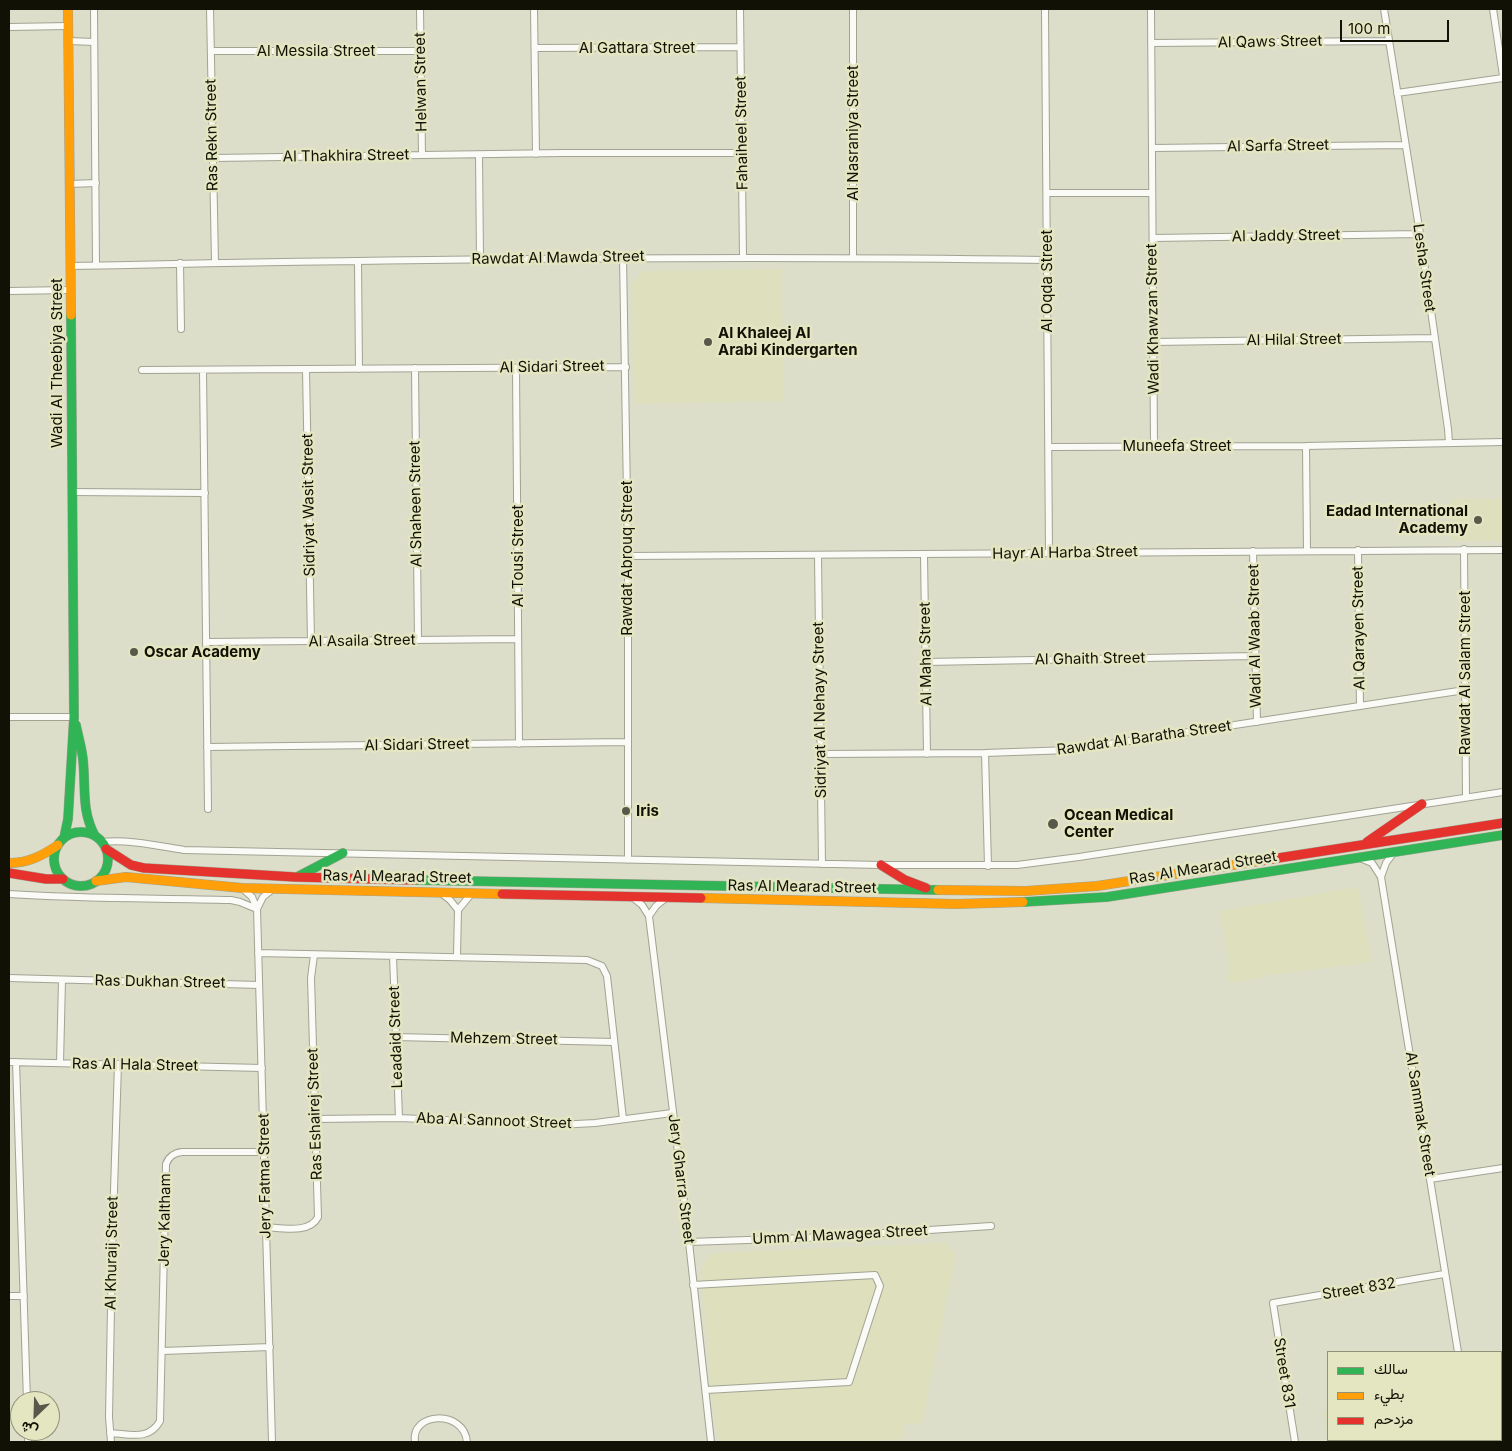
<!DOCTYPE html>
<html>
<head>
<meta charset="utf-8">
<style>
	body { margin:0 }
	#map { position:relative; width:1512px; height:1451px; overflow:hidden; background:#dcdec9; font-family:Inter,Vazirmatn,sans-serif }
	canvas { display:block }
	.frame { position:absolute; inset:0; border:10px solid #111105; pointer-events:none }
	.legend { position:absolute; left:1327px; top:1351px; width:175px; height:90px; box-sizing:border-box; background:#e4e6c1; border:1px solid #909176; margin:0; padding:6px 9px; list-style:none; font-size:15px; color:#111105 }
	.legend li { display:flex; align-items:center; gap:10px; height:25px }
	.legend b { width:25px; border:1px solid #909176 }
	.north { position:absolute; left:10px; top:1391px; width:50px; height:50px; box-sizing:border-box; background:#e4e6c1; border:1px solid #909176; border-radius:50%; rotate:204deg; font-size:14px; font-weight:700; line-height:20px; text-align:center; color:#111105 }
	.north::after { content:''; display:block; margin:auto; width:18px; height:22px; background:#58594a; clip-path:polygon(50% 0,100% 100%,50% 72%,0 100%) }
	.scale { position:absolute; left:1340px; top:20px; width:109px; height:22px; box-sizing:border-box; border:2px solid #111105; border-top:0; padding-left:6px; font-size:15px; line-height:18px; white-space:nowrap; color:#111105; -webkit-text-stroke:4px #e4e6c1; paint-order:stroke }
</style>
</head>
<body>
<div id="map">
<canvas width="1512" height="1451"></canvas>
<div class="frame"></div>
<ul class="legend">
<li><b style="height:6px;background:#30b455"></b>سالك</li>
<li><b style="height:6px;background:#ff9f0a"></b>بطيء</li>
<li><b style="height:6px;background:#e5322d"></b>مزدحم</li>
</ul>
<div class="north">ش</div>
<div class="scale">100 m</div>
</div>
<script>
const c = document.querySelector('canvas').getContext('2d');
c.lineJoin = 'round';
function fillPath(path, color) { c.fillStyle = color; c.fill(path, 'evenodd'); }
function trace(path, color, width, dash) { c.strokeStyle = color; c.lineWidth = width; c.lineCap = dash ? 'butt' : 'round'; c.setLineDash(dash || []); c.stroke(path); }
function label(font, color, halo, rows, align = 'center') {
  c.font = font + ' Inter,sans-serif'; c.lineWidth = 5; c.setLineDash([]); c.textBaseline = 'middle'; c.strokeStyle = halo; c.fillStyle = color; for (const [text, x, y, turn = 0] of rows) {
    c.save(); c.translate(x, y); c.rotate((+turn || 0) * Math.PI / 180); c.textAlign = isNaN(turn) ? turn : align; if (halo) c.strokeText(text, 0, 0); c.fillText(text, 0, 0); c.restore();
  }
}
const built = new Path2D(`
	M781,269L784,401L635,404L632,284L643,271Z
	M1452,499H1503V541H1452Z
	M1358,887L1372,962L1270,975L1269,971L1266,972L1267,977L1229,983L1227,971L1230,970L1220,911Z
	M946,1243L956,1255L922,1423L905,1424L902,1439L843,1442H725L718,1437L712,1397L701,1268L711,1253Z
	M1328,1410V1440H1460L1461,1442H1328L1324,1411Z`);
const street = new Path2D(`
	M94,9L96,265
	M210,9L215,262
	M420,9L422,155
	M534,9L536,154
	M740,9L743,257
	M853,9V257
	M1045,9L1049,553
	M1151,9L1154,445
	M1384,9L1420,234L1448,429L1449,443
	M1493,9L1503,76
	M9,27L68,26
	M69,41L94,42
	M1151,43L1389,41
	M535,48L740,47
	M211,51H421
	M1397,93L1503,78
	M1152,148L1405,145
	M479,155L480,259
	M213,158L563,153H742
	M70,184L96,183
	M1047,193H1152
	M1153,238L1420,234
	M623,257L628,556V860
	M358,261L359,369
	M180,263L181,329
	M70,266C395,259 721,255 1046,260
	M9,291L70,290
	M1154,342L1435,338
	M415,368L418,640
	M516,368L519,744
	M306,369L311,641
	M142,370L626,367
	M203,370L208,809
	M1306,446L1307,550
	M1049,447L1306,446L1503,442
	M72,492L205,493
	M1464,549L1466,797
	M1358,550L1360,706
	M1253,551L1257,722
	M924,555L927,754
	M628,556L1503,550
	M818,556L822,864
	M206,642L518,639
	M926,662L1254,656
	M9,717H74
	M207,747L628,742
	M985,753L988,866
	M821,754L985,753L1070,750L1465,690
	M102,842C127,839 159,846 184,850L881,865H1017L1079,857L1503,792
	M1360,858L1372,863L1381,877L1458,1352
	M1381,877L1386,863L1394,852
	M242,888L252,897L257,909L272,1442
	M441,893L450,900L458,910
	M9,894C83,899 157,898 231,900L240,902L257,909
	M632,897L642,905L649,916L689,1242L711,1442
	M257,909L263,897L273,889
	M649,916L656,906L666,898
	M258,953L587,960L602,966L607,976L623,1119
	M393,956L399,1118
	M457,956L458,910L472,893
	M9,978L259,985
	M395,1037L614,1042
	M9,1062L262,1068
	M16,1062L27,1401
	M60,1063L62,980
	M316,1119L399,1118L558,1125L595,1123L672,1113
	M1430,1179L1503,1168
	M266,1227C282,1228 310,1234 318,1217L311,978L314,955
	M689,1242L806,1238L991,1226
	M693,1285L875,1275L880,1286L849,1382L706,1390
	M9,1296H24
	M163,1351L270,1347
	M1501,1360L1503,1359
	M28,1431V1442
	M110,1433C130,1434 149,1441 160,1421L166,1164C169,1156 174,1153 182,1152H264
	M1472,1440V1442
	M111,1442L109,1417L112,1253L118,1064
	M415,1442C410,1412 464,1409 467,1442
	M1295,1442L1273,1303L1444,1274`);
const fast = new Path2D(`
	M76,725C78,736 82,748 83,760C86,788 81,810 95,836
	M54 859a27 27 0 1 1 54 0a27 27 0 1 1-54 0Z
	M64,838L68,819L74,717L71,315
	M299,876L343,853
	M414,880L938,890
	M1023,902L1107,897L1503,835`);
const slow = new Path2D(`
	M68,9L71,315
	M9,863C28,863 42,856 58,845
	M96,881L126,877L242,888L502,894
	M938,890L1026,891L1097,886L1259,861
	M701,898L956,904L1023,902`);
const jam = new Path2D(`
	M1367,842L1422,804
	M106,849L131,865L144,868L295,877L414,880
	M1259,861L1503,823
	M881,865L905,880L926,888
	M9,873L46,879H63
	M502,894L701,898`);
const markers = [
	[708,342,5,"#58594a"],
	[1478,520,5,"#58594a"],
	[134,652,5,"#58594a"],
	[626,811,5,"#58594a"],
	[1053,824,6,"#58594a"]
];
const streetNames = [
	["Al Qaws Street",1270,42,-1],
	["Al Gattara Street",637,48],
	["Al Messila Street",316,51],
	["Helwan Street",421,82,-91],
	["Fahaiheel Street",742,133,-91],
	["Al Nasraniya Street",853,133,-90],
	["Ras Rekn Street",212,135,-91],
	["Al Sarfa Street",1278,146,-1],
	["Al Thakhira Street",346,156,-1],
	["Al Jaddy Street",1286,236,-1],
	["Rawdat Al Mawda Street",558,258,-1],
	["Lesha Street",1424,268,82],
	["Al Oqda Street",1047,281,-90],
	["Wadi Khawzan Street",1153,319,-91],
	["Al Hilal Street",1294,340,-1],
	["Wadi Al Theebiya Street",57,363,-90],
	["Al Sidari Street",552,367,-1],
	["Muneefa Street",1177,446],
	["Al Shaheen Street",416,504,-91],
	["Sidriyat Wasit Street",309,505,-91],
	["Hayr Al Harba Street",1065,553,-1],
	["Al Tousi Street",518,556,-90],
	["Rawdat Abrouq Street",627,558,-90],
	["Al Qarayen Street",1359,628,-91],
	["Wadi Al Waab Street",1255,636,-91],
	["Al Asaila Street",362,641,-1],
	["Al Maha Street",926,654,-91],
	["Al Ghaith Street",1090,659,-1],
	["Rawdat Al Salam Street",1465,673,-90],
	["Sidriyat Al Nehayy Street",820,710,-91],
	["Rawdat Al Baratha Street",1144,738,-8],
	["Al Sidari Street",417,745,-1],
	["Ras Al Mearad Street",1203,868,-9],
	["Ras Al Mearad Street",397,877,1],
	["Ras Al Mearad Street",802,887,1],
	["Ras Dukhan Street",160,982,1],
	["Leadaid Street",396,1037,-92],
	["Mehzem Street",504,1039,1],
	["Ras Al Hala Street",135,1065,1],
	["Ras Eshairej Street",315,1114,-92],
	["Al Sammak Street",1420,1114,81],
	["Aba Al Sannoot Street",494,1121,2],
	["Jery Fatma Street",265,1176,-91],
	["Jery Gharra Street",681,1179,83],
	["Jery Kaltham",165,1220,-89],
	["Umm Al Mawagea Street",840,1235,-3],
	["Al Khuraij Street",112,1253,-89],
	["Street 832",1359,1289,-9],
	["Street 831",1284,1373,81]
];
const poiNames = [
	["Al Khaleej Al",718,333],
	["Arabi Kindergarten",718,350],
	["Eadad International",1468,511,"right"],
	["Academy",1468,528,"right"],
	["Oscar Academy",144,652],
	["Iris",636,811],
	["Ocean Medical",1064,815],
	["Center",1064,832]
];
fillPath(built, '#dddfbd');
trace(street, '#a2a393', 8);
trace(fast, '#a2a393', 10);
trace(slow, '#a2a393', 10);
trace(jam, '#a2a393', 10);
trace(street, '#fafaf7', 6);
trace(fast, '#30b455', 9);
trace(slow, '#ff9f0a', 9);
trace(jam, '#e5322d', 9);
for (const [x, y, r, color] of markers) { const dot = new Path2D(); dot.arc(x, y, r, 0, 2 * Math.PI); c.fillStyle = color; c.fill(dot); trace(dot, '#e4e6c1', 2); }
label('15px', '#111105', '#e4e6c1', streetNames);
label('bold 15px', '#111105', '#e4e6c1', poiNames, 'left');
</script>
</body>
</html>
